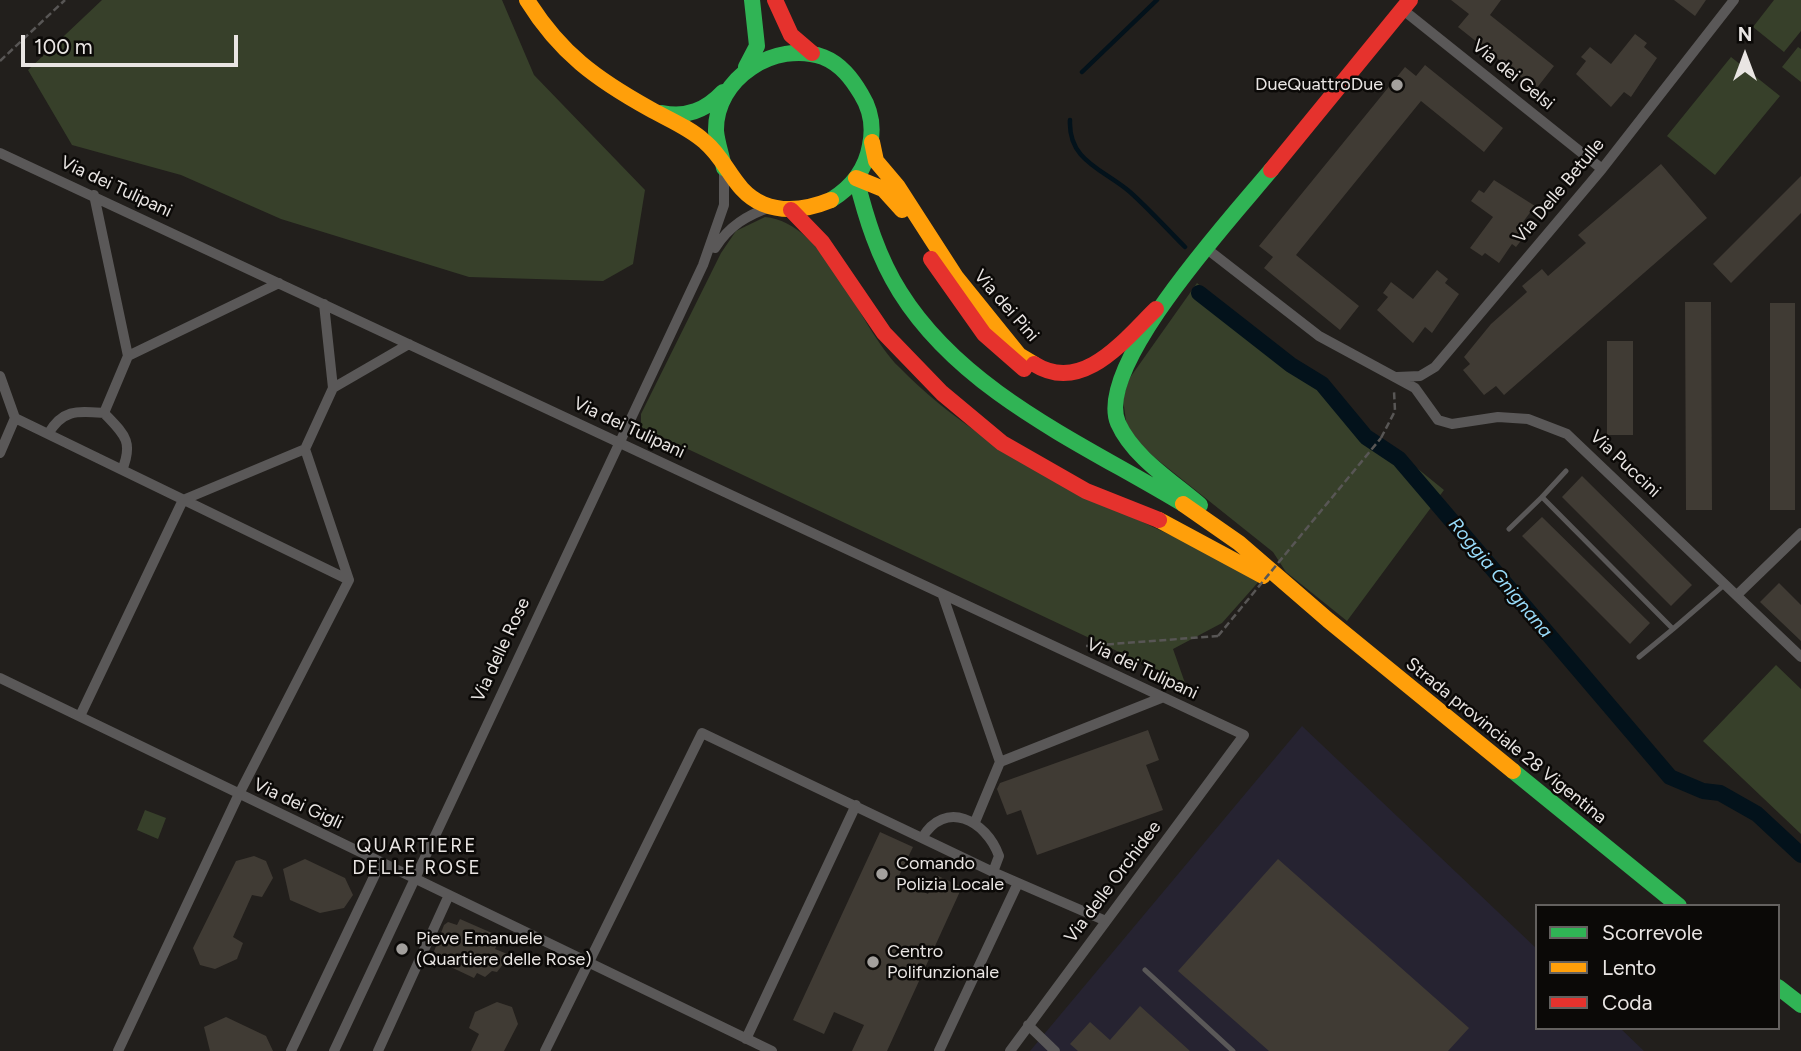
<!DOCTYPE html>
<html>
<head>
<meta charset="utf-8">
<style>
	body { margin:0 }
	#map { position:relative; width:1801px; height:1051px; overflow:hidden; background:#221f1c; font-family:Figtree,sans-serif }
	canvas { display:block }
	.legend { position:absolute; left:1535px; top:904px; width:245px; height:126px; box-sizing:border-box; background:#0b0907; border:2px solid #64615f; margin:0; padding:9px 12px; list-style:none; font-size:21px; color:#e9e5e3 }
	.legend li { display:flex; align-items:center; gap:14px; height:35px }
	.legend b { width:35px; border:2px solid #64615f }
	.north { position:absolute; left:1710px; top:21px; width:70px; height:70px; -webkit-text-stroke:5px #0b0907; paint-order:stroke; rotate:0deg; font-size:19px; font-weight:700; line-height:28px; text-align:center; color:#e9e5e3 }
	.north::after { content:''; display:block; margin:auto; width:24px; height:32px; background:#e9e5e3; clip-path:polygon(50% 0,100% 100%,50% 72%,0 100%) }
	.scale { position:absolute; left:21px; top:35px; width:217px; height:32px; box-sizing:border-box; border:4px solid #e9e5e3; border-top:0; padding-left:9px; font-size:21px; line-height:24px; white-space:nowrap; color:#e9e5e3; -webkit-text-stroke:5px #0b0907; paint-order:stroke }
</style>
</head>
<body>
<div id="map">
<canvas width="1801" height="1051"></canvas>
<ul class="legend">
<li><b style="height:9px;background:#30b455"></b>Scorrevole</li>
<li><b style="height:9px;background:#ff9f0a"></b>Lento</li>
<li><b style="height:9px;background:#e5322d"></b>Coda</li>
</ul>
<div class="north">N</div>
<div class="scale">100 m</div>
</div>
<script>
const c = document.querySelector('canvas').getContext('2d');
c.lineJoin = 'round';
function fillPath(path, color) { c.fillStyle = color; c.fill(path, 'evenodd'); }
function trace(path, color, width, dash) { c.strokeStyle = color; c.lineWidth = width; c.lineCap = dash ? 'butt' : 'round'; c.setLineDash(dash || []); c.stroke(path); }
function label(font, color, halo, rows, align = 'center') {
  c.font = font + ' Figtree,sans-serif'; c.lineWidth = 5; c.setLineDash([]); c.textBaseline = 'middle'; c.strokeStyle = halo; c.fillStyle = color; for (const [text, x, y, turn = 0] of rows) {
    c.save(); c.translate(x, y); c.rotate((+turn || 0) * Math.PI / 180); c.textAlign = isNaN(turn) ? turn : align; if (halo) c.strokeText(text, 0, 0); c.fillText(text, 0, 0); c.restore();
  }
}
const industrial = new Path2D(`
	M1302,726L1537,949V1028H1620L1644,1051H1030Z`);
const green = new Path2D(`
	M102,0H502L534,75L645,190L633,264L603,281L469,277L281,219L181,175L72,145L28,70Z
	M1774,0H1801V31L1784,52L1753,27Z
	M1798,47L1801,49V82L1782,67Z
	M1731,57L1780,96L1715,175L1667,136Z
	M765,217C827,223 857,325 899,367C997,468 1138,515 1261,579L1222,623L1173,649L1185,683L641,427V414L721,253L736,231Z
	M1197,283L1267,343L1328,385L1344,409L1444,490L1347,621L1286,572L1273,552L1154,457L1133,437L1126,421L1123,399L1129,379Z
	M1776,665L1801,689V834L1703,741Z
	M145,810L166,818L158,839L137,830Z`);
const stream = new Path2D(`
	M1082,72L1157,0
	M1070,120C1068,161 1103,169 1130,192C1149,209 1167,229 1185,247`);
const canal = new Path2D(`
	M1199,293L1291,365L1322,384L1366,437L1399,459L1670,777L1703,791L1720,793L1757,814L1801,855`);
const building = new Path2D(`
	M1451,0H1501L1490,15L1554,66L1536,89L1458,27L1469,14Z
	M1674,0H1706L1695,16Z
	M1635,34L1647,43L1644,47L1657,58L1631,97L1624,92L1611,107L1576,74L1586,61L1581,57L1590,47L1611,64Z
	M1425,65L1503,128L1484,152L1421,101L1296,255L1359,306L1340,330L1264,268L1273,257L1259,246L1405,67L1416,76Z
	M1661,164L1707,218L1504,395L1496,386L1484,395L1463,370L1470,364L1464,357L1491,324L1527,292L1522,286L1542,269L1548,276L1586,243L1578,235Z
	M1801,176V213L1731,283L1713,264Z
	M1494,180L1535,206L1523,222L1531,228L1516,247L1512,244L1499,263L1485,253L1482,256L1470,248L1493,217L1471,201L1479,190L1484,193Z
	M1437,270L1448,279L1445,283L1459,294L1432,333L1425,327L1413,343L1377,310L1388,297L1383,293L1391,282L1413,299Z
	M1685,302H1711L1712,510H1686Z
	M1770,303H1795V510H1770Z
	M1607,341H1633V435H1607Z
	M1582,476L1692,585L1671,606L1562,497Z
	M1542,517L1650,623L1630,644L1522,536Z
	M1779,583L1801,605V641L1760,602Z
	M1148,730L1159,760L1146,765L1163,810L1037,855L1021,810L1007,815L997,789L1000,783Z
	M880,832L913,847L897,880L928,894L936,875L962,887L887,1051H852L864,1025L834,1012L824,1034L793,1020Z
	M254,856L266,861L273,878L262,897L252,895L233,937L243,943L237,959L215,969L200,965L193,948L236,861Z
	M305,859L345,878L353,895L344,908L320,913L290,900L283,869Z
	M1278,859L1469,1028L1448,1051H1269L1178,971Z
	M460,919L501,937L495,949L510,955L497,972L492,971L485,977L477,973L474,978L438,961L440,956L433,954L444,925L448,922L457,925Z
	M497,1002L512,1007L518,1024L504,1051H471L479,1034L469,1028L475,1012Z
	M1140,1006L1190,1051H1078L1070,1044L1090,1022L1110,1040Z
	M226,1017L266,1036L273,1051H210L204,1027Z`);
const path = new Path2D(`
	M0,61L65,0
	M1381,438L1395,411L1394,391
	M1086,646L1218,636`);
const lane = new Path2D(`
	M1566,471L1542,497L1673,629L1724,585
	M1509,529L1542,497
	M1639,657L1673,629
	M1145,970L1233,1051`);
const street = new Path2D(`
	M1402,9L1602,169
	M0,153L1244,735L1010,1051
	M94,195L128,356L104,413
	M715,248C729,226 747,215 771,207
	M1207,249L1319,336L1415,388L1438,420L1452,424L1498,417L1528,419L1567,434L1801,657
	M128,356L279,283
	M0,376L15,418L0,453
	M1397,377L1420,376L1435,367L1602,169L1734,0
	M333,388L409,344
	M15,418L349,580
	M48,434C63,409 77,411 104,413C124,434 134,441 122,470
	M1738,594L1801,533
	M943,596L1000,762L975,822
	M0,678L772,1051
	M80,716L183,500L305,449
	M1000,762L1161,698
	M922,838C945,799 986,820 999,856L993,872
	M1028,1025L1055,1051
	M746,1039L856,805
	M118,1051L238,796L349,580L305,449L333,388L324,304
	M291,1051L381,862
	M334,1051L703,265L724,205V171
	M378,1051L449,895
	M545,1051L702,733L993,872L1106,921
	M939,1051L1018,883`);
const fast = new Path2D(`
	M746,67L757,46L752,0
	M662,113C687,118 706,110 723,92
	M724,168C722,156 717,143 716,131C715,78 775,40 823,57C841,64 852,79 861,94C871,110 874,126 870,145C866,169 852,187 831,200
	M856,178C866,218 878,257 900,292C963,393 1084,444 1183,504
	M1200,505C1172,481 1133,457 1118,423C1094,366 1234,215 1271,170
	M1513,771L1679,906
	M1778,987L1801,1005`);
const slow = new Path2D(`
	M527,0C560,53 596,79 650,109C668,119 690,128 705,142C728,161 733,191 763,204C785,213 809,209 831,200
	M872,142L876,161L898,187L956,277L1019,355L1034,364
	M856,178L883,189L902,210
	M1183,504L1239,543L1328,620L1513,771
	M1159,520L1263,576`);
const jam = new Path2D(`
	M775,0L791,35L812,53
	M1271,170L1410,0
	M791,210L822,242L884,333L942,393L1002,443L1086,491L1159,520
	M931,259L984,334L1024,369
	M1034,364C1083,395 1125,339 1156,309`);
const pathBridge = new Path2D(`
	M1218,636L1381,438`);
const markers = [
	[1397,85,7,"#a3a09d"],
	[882,874,7,"#a3a09d"],
	[402,949,7,"#a3a09d"],
	[873,962,7,"#a3a09d"]
];
const streetNames = [
	["Via dei Gelsi",1513,75,39],
	["Via dei Tulipani",116,187,25],
	["Via Delle Betulle",1559,191,-50],
	["Via dei Pini",1006,306,49],
	["Via dei Tulipani",629,428,25],
	["Via Puccini",1625,464,43],
	["Via delle Rose",501,650,-65],
	["Via dei Tulipani",1142,669,25],
	["Strada provinciale 28 Vigentina",1506,741,39],
	["Via dei Gigli",298,804,25],
	["Via delle Orchidee",1113,882,-53]
];
const poiNames = [
	["DueQuattroDue",1383,85,"right"],
	["Comando",896,864],
	["Polizia Locale",896,885],
	["Pieve Emanuele",416,939],
	["(Quartiere delle Rose)",416,960],
	["Centro",887,952],
	["Polifunzionale",887,973]
];
const waterNames = [
	["Roggia Gnignana",1500,578,50]
];
const neighbourhoodNames = [
	["QUARTIERE",417,846],
	["DELLE ROSE",417,868]
];
fillPath(industrial, '#262331');
fillPath(green, '#37402a');
trace(stream, '#03121b', 4.5);
trace(canal, '#03121b', 16);
fillPath(building, '#403b34');
trace(path, '#585655', 2.5, [7, 3.5]);
trace(lane, '#5a5858', 5);
trace(street, '#5a5858', 10);
trace(fast, '#30b455', 16);
trace(slow, '#ff9f0a', 16);
trace(jam, '#e5322d', 16);
trace(pathBridge, '#585655', 2.5, [7, 3.5]);
for (const [x, y, r, color] of markers) { const dot = new Path2D(); dot.arc(x, y, r, 0, 2 * Math.PI); c.fillStyle = color; c.fill(dot); trace(dot, '#0b0907', 2.5); }
label('18px', '#e9e5e3', '#0b0907', streetNames);
label('18px', '#e9e5e3', '#0b0907', poiNames, 'left');
label('italic 19px', '#98dbfa', '#0b0907', waterNames);
c.letterSpacing = '2px';
label('19px', '#e9e5e3', '#0b0907', neighbourhoodNames);
c.letterSpacing = '0px';
</script>
</body>
</html>
